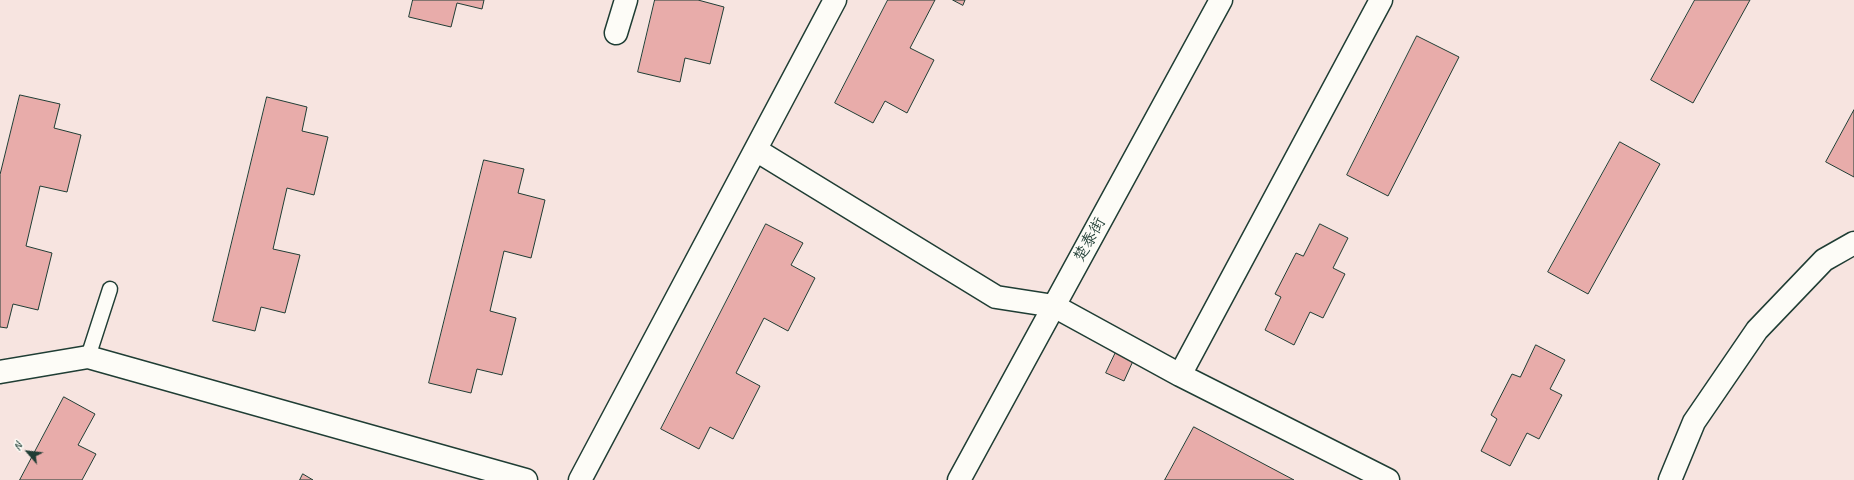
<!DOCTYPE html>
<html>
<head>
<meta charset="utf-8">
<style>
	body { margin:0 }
	#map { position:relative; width:1854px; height:480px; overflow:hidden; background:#f7e4e0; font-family:Caveat,sans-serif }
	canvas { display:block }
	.north { position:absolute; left:8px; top:432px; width:40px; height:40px; -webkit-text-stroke:3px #fdfcf7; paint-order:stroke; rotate:298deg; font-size:11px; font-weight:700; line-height:16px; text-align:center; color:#1f3d34 }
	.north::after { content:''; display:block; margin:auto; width:14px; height:18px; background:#1f3d34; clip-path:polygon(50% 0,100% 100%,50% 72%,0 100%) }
</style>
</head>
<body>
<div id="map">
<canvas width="1854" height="480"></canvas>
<div class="north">N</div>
</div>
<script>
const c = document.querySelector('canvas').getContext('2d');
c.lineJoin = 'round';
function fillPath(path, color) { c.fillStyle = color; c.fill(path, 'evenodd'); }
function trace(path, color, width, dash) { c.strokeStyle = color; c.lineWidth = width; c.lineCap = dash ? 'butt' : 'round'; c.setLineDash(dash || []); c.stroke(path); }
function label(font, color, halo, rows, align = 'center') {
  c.font = font + ' Caveat,"LXGW WenKai TC",sans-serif'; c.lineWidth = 3; c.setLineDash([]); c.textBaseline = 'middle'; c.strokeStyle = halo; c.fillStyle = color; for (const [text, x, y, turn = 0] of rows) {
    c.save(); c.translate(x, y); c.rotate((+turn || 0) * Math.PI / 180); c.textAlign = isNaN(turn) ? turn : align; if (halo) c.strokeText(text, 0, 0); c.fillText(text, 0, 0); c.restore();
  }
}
const building = new Path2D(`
	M413,0H484L482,9L457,3L451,27L409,17Z
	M655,0H698L724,7L710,64L685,58L680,82L638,72Z
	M888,0H935L910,48L934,60L907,113L885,101L873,123L835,103Z
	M953,0H965L963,5Z
	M1695,0H1750L1693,103L1651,80Z
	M1417,36L1459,57L1388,196L1347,175Z
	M20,95L60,104L54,128L81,135L67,192L40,186L26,246L52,253L38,310L13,304L7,328L0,327V175Z
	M267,97L307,107L302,131L328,137L314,195L287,188L273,249L300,255L285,313L261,307L255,331L213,321Z
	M1854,110V177L1826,162Z
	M1620,142L1660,164L1588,294L1548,272Z
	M484,160L524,169L518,193L545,200L531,258L504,251L490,311L516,318L502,375L477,369L471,393L429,383Z
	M766,224L803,243L791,265L815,278L788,331L764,318L736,373L760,386L733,439L710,427L699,449L661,429Z
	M1320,224L1348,238L1333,268L1345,274L1323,318L1310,312L1294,345L1265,330L1281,297L1275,294L1296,253L1303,256Z
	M1536,345L1565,360L1550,389L1562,395L1539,439L1527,433L1510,466L1481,451L1497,419L1491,415L1512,374L1520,377Z
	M1116,352L1133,361L1124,381L1106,373Z
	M64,397L95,414L78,445L96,454L82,480H20Z
	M1194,427L1294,480H1165Z
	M303,474L313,480H300Z`);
const lane = new Path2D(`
	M88,357L110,289`);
const street = new Path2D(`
	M616,33L626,0
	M756,150L996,297L1054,306L1180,375L1388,480
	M0,372L88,357L526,480
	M1180,375L1381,0
	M580,480L835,0
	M1670,480L1694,422L1757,330L1824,260L1854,243`);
const secondary = new Path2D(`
	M959,480L1221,0`);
const streetNames = [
	["楚泰街",1090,240,-61]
];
fillPath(building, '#e8acaa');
trace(building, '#1f3d34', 1);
trace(lane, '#1f3d34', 17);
trace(street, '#1f3d34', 25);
trace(secondary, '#1f3d34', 25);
trace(lane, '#fdfcf7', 14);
trace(street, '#fdfcf7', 22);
trace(secondary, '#fdfcf7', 22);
label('16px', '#1f3d34', '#fdfcf7', streetNames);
</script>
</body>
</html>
